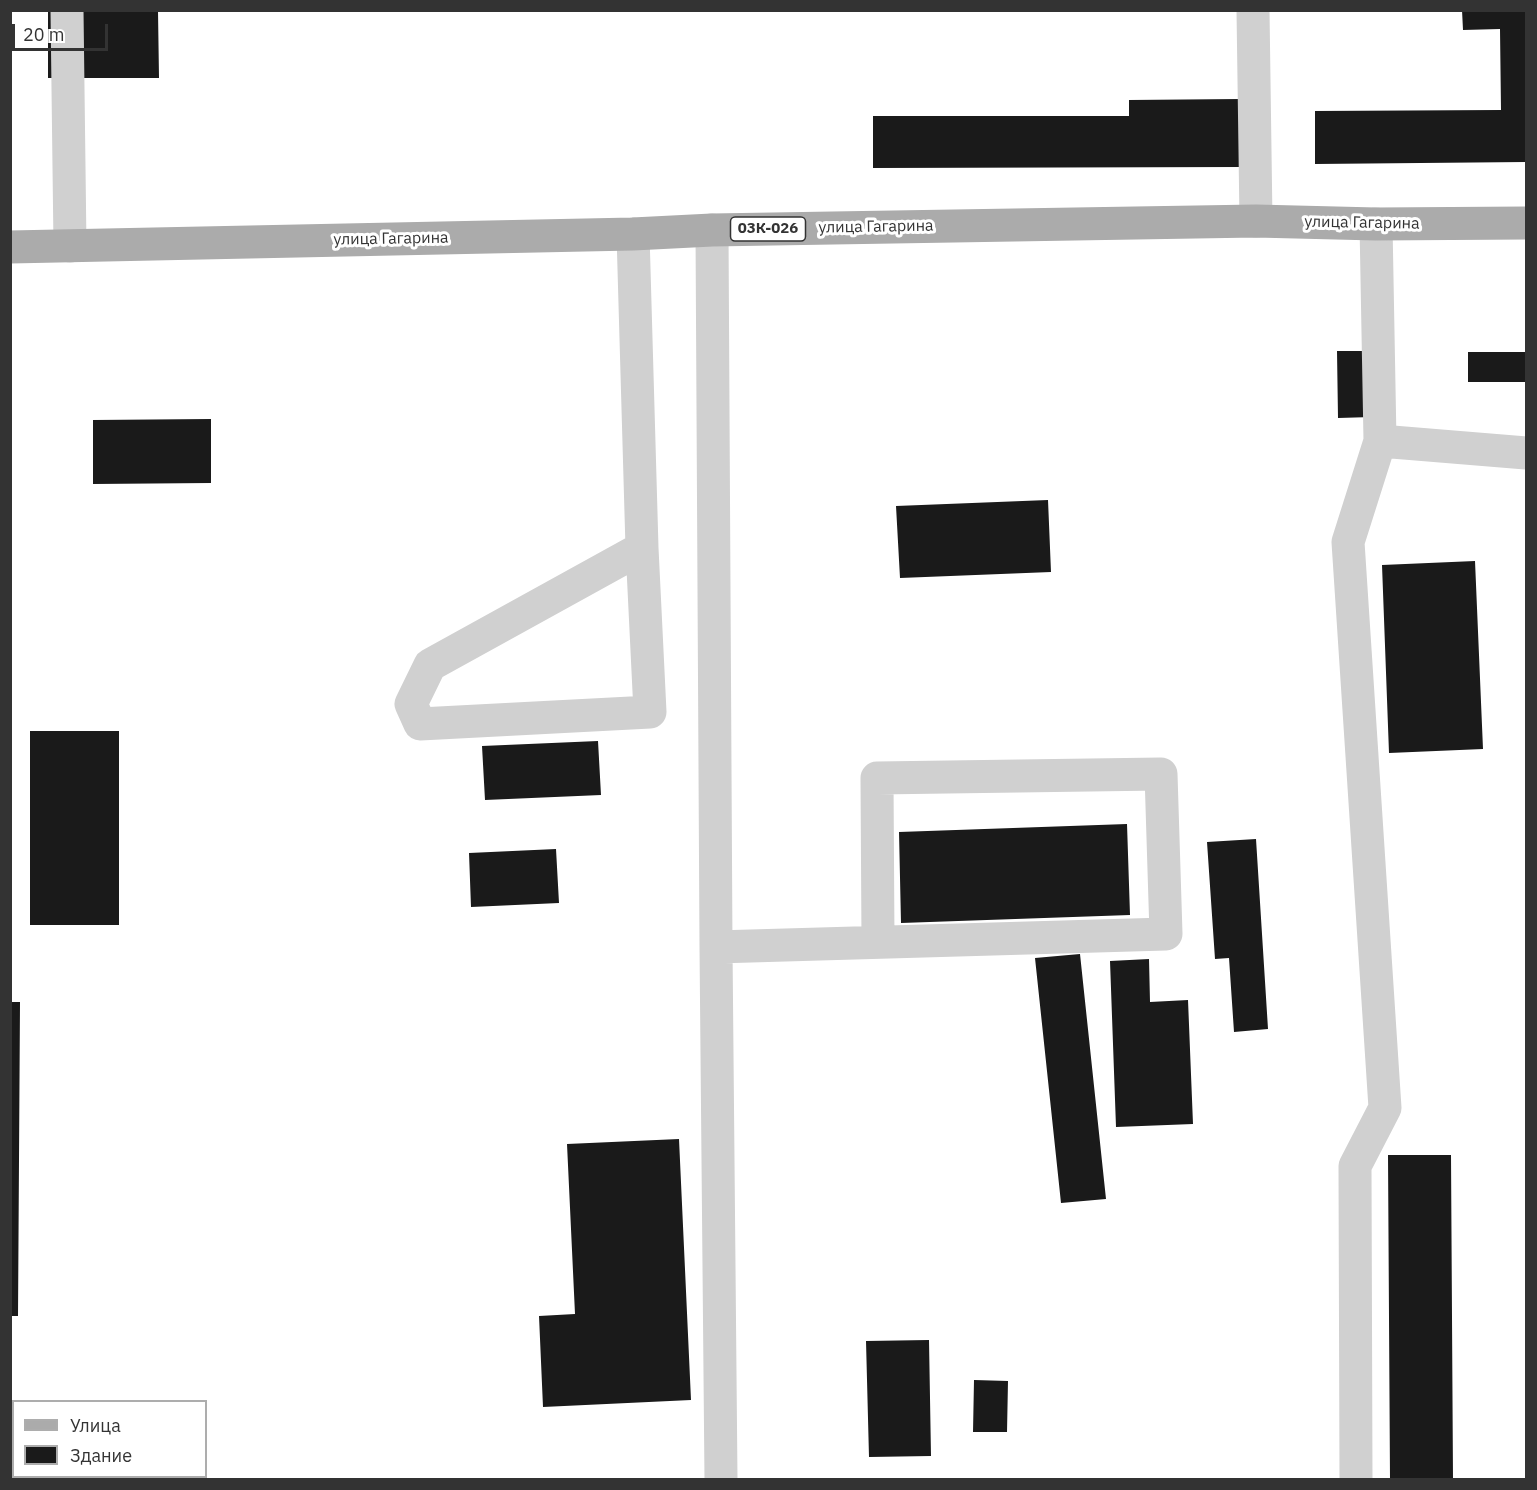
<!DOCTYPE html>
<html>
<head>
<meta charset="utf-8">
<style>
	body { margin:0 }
	#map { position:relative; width:1537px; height:1490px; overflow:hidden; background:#fff; font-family:"IBM Plex Sans",sans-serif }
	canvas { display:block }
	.frame { position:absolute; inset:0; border:12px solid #333; pointer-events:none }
	.legend { position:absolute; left:12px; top:1400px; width:195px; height:78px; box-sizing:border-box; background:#fff; border:2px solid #adadad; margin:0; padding:8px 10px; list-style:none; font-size:18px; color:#333 }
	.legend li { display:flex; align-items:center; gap:12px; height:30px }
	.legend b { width:30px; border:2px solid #adadad }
	.scale { position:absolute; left:12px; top:24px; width:96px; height:27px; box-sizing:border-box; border:3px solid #333; border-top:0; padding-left:8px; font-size:18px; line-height:21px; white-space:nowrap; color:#333; -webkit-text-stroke:4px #fff; paint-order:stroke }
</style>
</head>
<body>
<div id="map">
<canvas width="1537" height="1490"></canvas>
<div class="frame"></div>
<ul class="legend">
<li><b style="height:8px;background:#ababab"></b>Улица</li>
<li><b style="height:16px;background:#1a1a1a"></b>Здание</li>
</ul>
<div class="scale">20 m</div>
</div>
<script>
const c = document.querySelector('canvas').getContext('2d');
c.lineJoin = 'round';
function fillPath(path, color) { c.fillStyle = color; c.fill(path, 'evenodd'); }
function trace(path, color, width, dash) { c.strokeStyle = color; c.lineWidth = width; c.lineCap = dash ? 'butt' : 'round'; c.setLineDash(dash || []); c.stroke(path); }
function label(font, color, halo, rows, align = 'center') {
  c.font = font + ' "IBM Plex Sans",sans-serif'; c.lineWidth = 6; c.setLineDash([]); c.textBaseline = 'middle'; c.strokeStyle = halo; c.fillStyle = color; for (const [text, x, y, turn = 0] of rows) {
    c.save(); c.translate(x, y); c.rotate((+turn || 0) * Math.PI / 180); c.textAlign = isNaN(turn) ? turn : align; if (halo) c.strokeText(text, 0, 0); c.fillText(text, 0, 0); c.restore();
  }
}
const building = new Path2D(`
	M1462,10H1526V162L1315,164V111L1501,110L1500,29L1463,30Z
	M48,11H158L159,78H48Z
	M1240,99L1241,167L873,168V116H1129V100Z
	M1337,351H1371L1372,417L1338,418Z
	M1468,352H1526V382H1468Z
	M211,419V483L93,484V420Z
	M1048,500L1051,572L900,578L896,506Z
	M1475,561L1483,749L1389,753L1382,565Z
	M30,731H119V925H30Z
	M598,741L601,795L485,800L482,746Z
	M1127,824L1130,915L901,923L899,832Z
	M1256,839L1268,1029L1234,1032L1229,958L1215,959L1207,842Z
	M556,849L559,903L471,907L469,853Z
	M1080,954L1106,1199L1061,1203L1035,958Z
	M1149,959L1150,1002L1188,1000L1193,1124L1116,1127L1110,961Z
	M10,1002H20L18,1316H10Z
	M679,1139L691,1400L543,1407L539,1316L575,1314L567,1144Z
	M1388,1155H1451L1453,1480H1390Z
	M929,1340L931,1456L869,1457L866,1341Z
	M974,1380L1008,1381L1007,1432H973Z`);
const minor = new Path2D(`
	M67,10L70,246
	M1253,10L1256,221
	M712,230L716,947L721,1480
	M633,234L642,548L650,712L420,724L411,704L430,665L642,548
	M1380,441L1526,453
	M716,947L1166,934L1161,774L877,778L878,942
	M1356,1480L1355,1166L1385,1108L1348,542L1380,441L1376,224`);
const major = new Path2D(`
	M10,247L633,234L712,230L1256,221L1376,224L1526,223`);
const shields = [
	[768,229,75]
];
const shieldNames = [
	["03К-026",768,229]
];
const streetNames = [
	["улица Гагарина",1362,223,1],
	["улица Гагарина",876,227,-1],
	["улица Гагарина",391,239,-1]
];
fillPath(building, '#1a1a1a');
trace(minor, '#d0d0d0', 33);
trace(major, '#ababab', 33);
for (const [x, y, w] of shields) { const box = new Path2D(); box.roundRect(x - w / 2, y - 12, w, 24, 4.5); c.fillStyle = '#fff'; c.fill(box); trace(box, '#333', 1.5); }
label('bold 15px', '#333', null, shieldNames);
label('16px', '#333', '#fff', streetNames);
</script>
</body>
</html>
